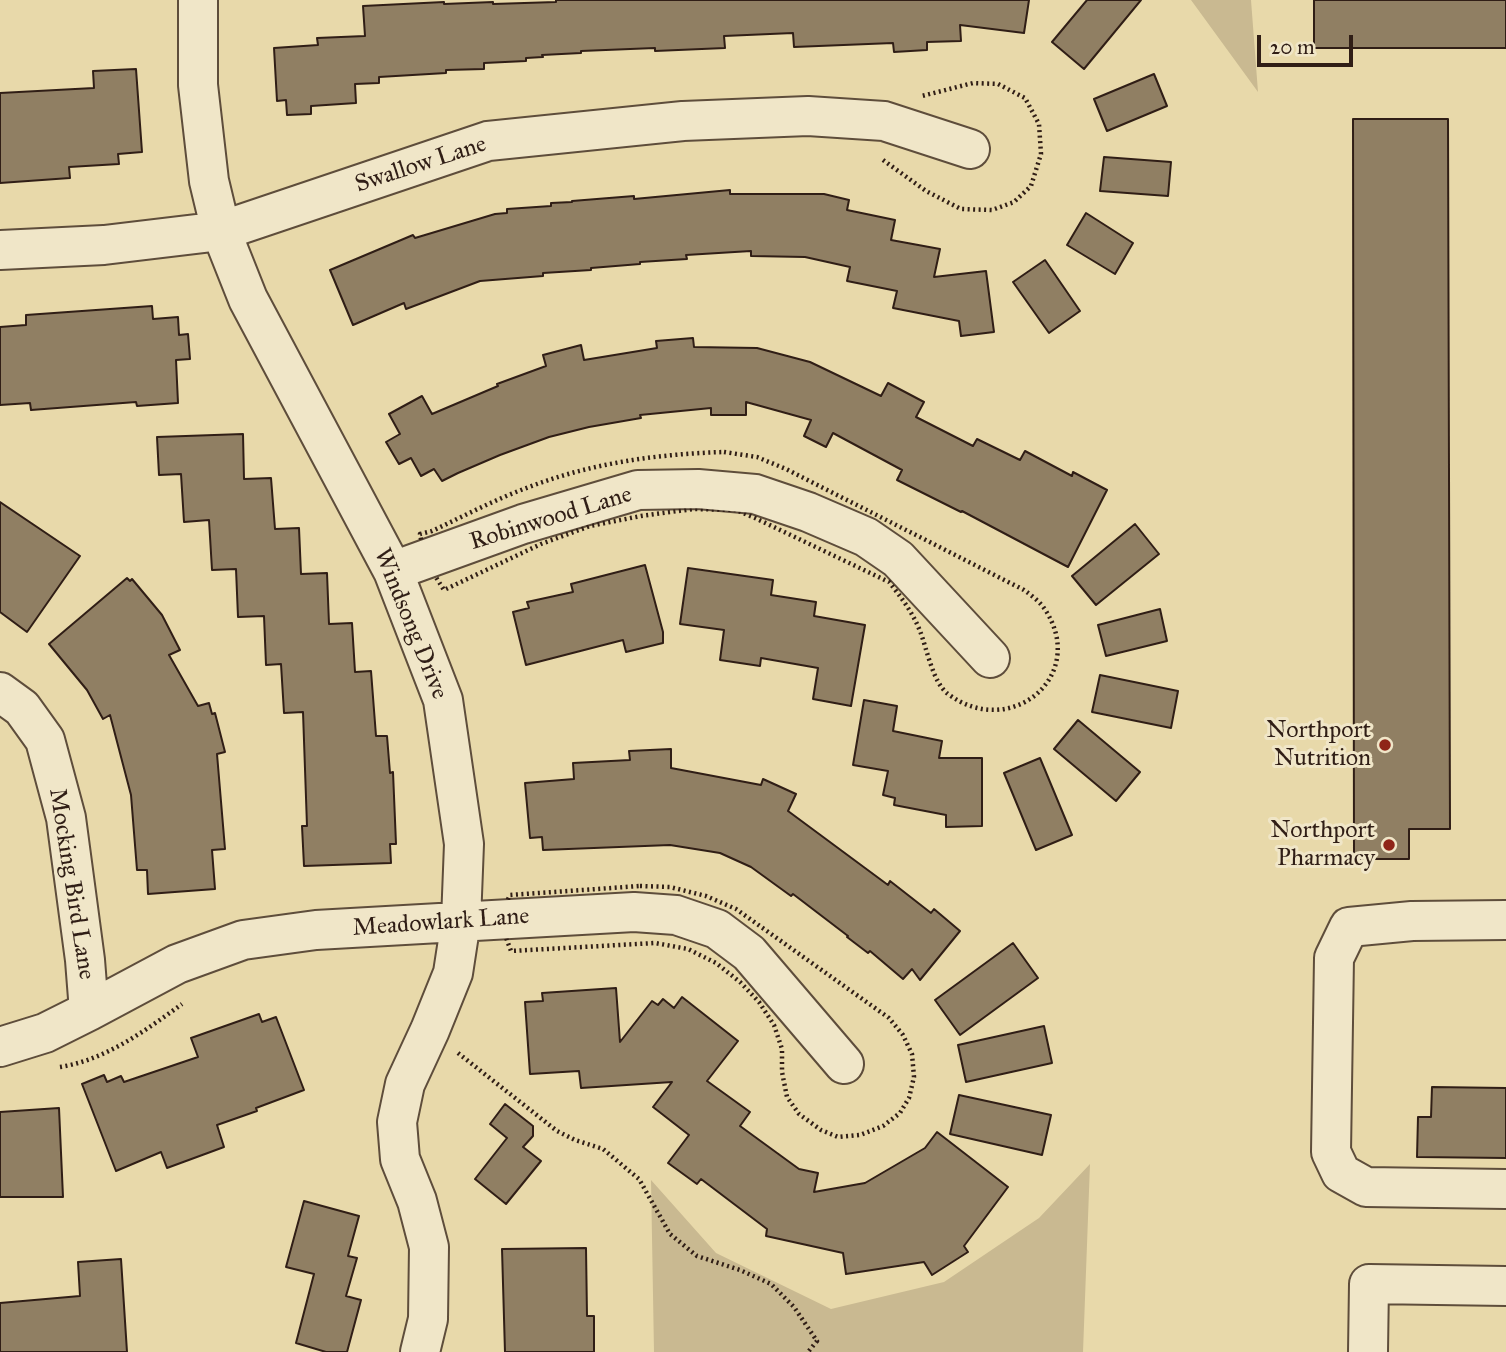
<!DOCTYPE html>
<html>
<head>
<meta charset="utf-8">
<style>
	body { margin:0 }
	#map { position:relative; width:1506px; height:1352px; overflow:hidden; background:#e8d9aa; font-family:"IM FELL Great Primer",serif }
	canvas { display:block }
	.scale { position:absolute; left:1257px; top:35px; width:96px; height:32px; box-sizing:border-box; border:4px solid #301e16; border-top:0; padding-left:9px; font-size:21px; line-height:24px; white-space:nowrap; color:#301e16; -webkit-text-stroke:5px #f0e6c8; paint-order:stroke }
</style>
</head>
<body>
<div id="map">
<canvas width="1506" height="1352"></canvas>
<div class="scale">20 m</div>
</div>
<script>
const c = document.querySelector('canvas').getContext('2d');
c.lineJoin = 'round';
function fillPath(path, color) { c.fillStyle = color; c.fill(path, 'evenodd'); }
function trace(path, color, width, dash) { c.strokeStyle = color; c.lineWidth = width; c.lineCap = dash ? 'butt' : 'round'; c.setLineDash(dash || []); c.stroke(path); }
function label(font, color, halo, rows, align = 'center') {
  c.font = font + ' "IM FELL Great Primer",serif'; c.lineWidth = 6; c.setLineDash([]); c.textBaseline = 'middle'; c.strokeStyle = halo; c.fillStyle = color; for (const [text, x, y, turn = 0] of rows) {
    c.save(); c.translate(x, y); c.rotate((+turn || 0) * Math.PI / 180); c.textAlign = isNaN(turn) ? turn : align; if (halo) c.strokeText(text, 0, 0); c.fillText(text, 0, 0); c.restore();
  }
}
const green = new Path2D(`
	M1191,0H1251L1258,92Z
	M1090,1164L1083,1352H654L651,1180L716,1253L831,1309L944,1282L1039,1218Z`);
const building = new Path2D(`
	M556,0H1029L1024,33L960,25L961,41L927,42V50L894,52L893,43L794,47L793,33L724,36L725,48L655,51V48L581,51V53L542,55L543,57L526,58V61L484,63V69L446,70V73L379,77V83L355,84L356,103L311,106V114L287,115L286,100L277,101L274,48L318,45L317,38L365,36L363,6L444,2V4L493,2V4L556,2Z
	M1087,0H1141L1084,69L1052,42Z
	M1314,0H1506V48H1314Z
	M136,69L142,152L118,154L119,164L69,167L70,178L0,183V93L94,88L93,71Z
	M1154,74L1167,106L1107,131L1094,99Z
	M1353,119H1448L1450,829H1409V859H1354Z
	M1104,157L1171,162L1168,196L1100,191Z
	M730,190V194H824L849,200L847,210L895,220L891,240L940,249L934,277L986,271L994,332L961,336L959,321L893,308L897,291L847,281L850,267L805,257L751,256V251L686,255L687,259L640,262V264L591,268V270L543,273V276L480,281L406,309L404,303L353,325L330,270L413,235L415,238L495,214L507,213V209L551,206V203L572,202V201L634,196V199Z
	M1086,213L1133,243L1115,274L1067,245Z
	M1045,260L1080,311L1049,333L1013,282Z
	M152,306L153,319L178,317L179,335L188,334L190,359L176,360L178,403L137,406L136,402L31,410L30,403L0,405V327L26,325V315Z
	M693,338L694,347L757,348L810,362L881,396L888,383L924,402L916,417L973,446L977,439L1020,460L1025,451L1072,476L1073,472L1107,490L1068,567L962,511L961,512L897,480L902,470L833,433L826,447L804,436L811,420L746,402V415H711V408L640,415L641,418L589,427L549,437L500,455L458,473L442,481L434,469L421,476L411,458L399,464L386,442L400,434L389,414L422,396L432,414L498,386L497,384L546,366L543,355L581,345L584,360L657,348L656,341Z
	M243,434L244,479L271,478L275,529L299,528L301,574L327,573L329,624L352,623L355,672L371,671L376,736H387L390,773L393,772L396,844H390L391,863L304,866L302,826H307L303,712L284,713L281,664L266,665L264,616L238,617L236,569L212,570L209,520L184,522L181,474L159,475L157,437Z
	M0,502L80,556L27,632L0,612Z
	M1135,524L1159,554L1096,605L1072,576Z
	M645,565L663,632V643L626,652L623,640L526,665L513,612L529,608L527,602L573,592L571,584Z
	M688,568L773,580L771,595L816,602L814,616L865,625L851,706L813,699L818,668L761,658L760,666L720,660L724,630L680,624Z
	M127,578L130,581L132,579L162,615L180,650L169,655L198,706L209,703L212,714L215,713L225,752L217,754L225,849L212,850L215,889L148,894L147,870H137L131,795L110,715L103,719L87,690L49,644Z
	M1160,609L1167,641L1106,656L1098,625Z
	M1100,675L1178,691L1171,728L1092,712Z
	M864,700L897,706L893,731L942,741L939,758H982V826L946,827V815L894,805L895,798L883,795L888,771L853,765Z
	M1078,720L1140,772L1116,801L1054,749Z
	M671,749V768L761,785L763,779L796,794L788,811L888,885L890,881L931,913L934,909L960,931L920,980L912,969L903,979L870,951L868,953L847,937L848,936L793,894L791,896L751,867L720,853L670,845L543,850L542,837L530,838L525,783L574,779L573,763L630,760L629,751Z
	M1040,758L1072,835L1036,850L1004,773Z
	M1013,943L1038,978L960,1035L935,1000Z
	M616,988L620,1042L652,1001L658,1005L663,999L674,1008L682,997L738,1041L707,1081L750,1112L740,1126L799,1169L818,1173L814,1192L865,1183L925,1148L937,1132L1008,1187L964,1246L968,1252L932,1275L924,1262L846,1274L843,1253L766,1236L767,1229L701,1179L697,1184L668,1163L689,1135L653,1107L672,1082L581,1088L579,1071L530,1074L525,1002L543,1001L542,993Z
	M259,1014L262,1022L276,1017L304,1090L256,1108L257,1111L217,1125L224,1147L167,1168L161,1152L116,1171L82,1084L104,1075L107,1082L121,1076L124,1082L198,1057L191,1038Z
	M1044,1026L1052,1063L966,1082L958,1045Z
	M1432,1087L1506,1088V1158L1417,1157L1418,1117H1431Z
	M959,1095L1051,1115L1042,1155L950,1134Z
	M505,1104L533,1126V1136L523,1147L541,1161L506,1204L475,1179L507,1138L490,1124Z
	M59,1108L63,1197H0V1112Z
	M304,1201L359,1216L348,1256L357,1258L346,1296L361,1300L347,1352H326L296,1343L314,1274L286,1267Z
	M586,1248L587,1316H594V1352H505L502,1249Z
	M121,1259L127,1352H0V1303L80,1296L78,1262Z`);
const path = new Path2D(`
	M883,160L926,191L961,209L992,210L1014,202L1031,186L1041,154L1039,124L1025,98L998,84L973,83L922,96
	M724,452L757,457L786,469L1024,590C1031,595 1039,601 1044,608C1090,675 1011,741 948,694C933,683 927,649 920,631C913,613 901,597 889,582L755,518L736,510L693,509L641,516L590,526L541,544L444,590L425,560L420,534L432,531C464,516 496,499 529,487C592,463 657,454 724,452Z
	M640,886L670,887L706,896L736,909L889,1018L903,1035L912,1054L914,1077L909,1098L900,1113L883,1126L860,1135L838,1137L821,1130L799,1114L787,1097L782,1072V1049L774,1025L759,1002L740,982L716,963L688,949L655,943L511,951L499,919L510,895Z
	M458,1053L557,1131L575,1140L603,1149L639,1179L670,1234L697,1256L740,1270L771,1284L794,1307L817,1341L808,1352
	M60,1067C105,1060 145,1031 182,1004`);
const minor = new Path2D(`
	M198,0V85L209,181L221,231L248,299L393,571L443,700L464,844L461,921L453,973L430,1030L405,1084L397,1122L400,1159L417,1201L429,1247L428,1319L420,1352
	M0,250L104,245L221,231L488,141L683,121L808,116L884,121L970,149
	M393,571L523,524L638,490L698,489L755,494L808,512L866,537L898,559L990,658
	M0,692L22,708L45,740L66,818L85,960L89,1011
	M1506,920L1412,921L1349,927L1334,958L1331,1152L1341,1173L1366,1187L1506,1189
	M0,1047L45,1033L89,1011L177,964L243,940L316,930L634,912L676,915L717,929L749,953L844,1064
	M1368,1352L1369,1284L1506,1286`);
const markers = [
	[1385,745,7,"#8f2418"],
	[1389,845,7,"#8f2418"]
];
const streetNames = [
	["Swallow Lane",421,165,-18],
	["Robinwood Lane",551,519,-17],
	["Windsong Drive",410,624,68],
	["Mocking Bird Lane",71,884,81],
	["Meadowlark Lane",441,923,-4]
];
const poiNames = [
	["Northport",1371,731],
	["Nutrition",1371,759],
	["Northport",1375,831],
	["Pharmacy",1375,859]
];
fillPath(green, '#c9b991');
fillPath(building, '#907f63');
trace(building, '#301e16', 2);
trace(minor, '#5e4d3b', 42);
trace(path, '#301e16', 4.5, [2, 3.5]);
trace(minor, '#f0e6c8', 38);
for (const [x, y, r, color] of markers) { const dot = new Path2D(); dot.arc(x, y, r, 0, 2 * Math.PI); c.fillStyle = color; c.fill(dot); trace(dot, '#f0e6c8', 2.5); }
label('24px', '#301e16', '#f0e6c8', streetNames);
label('24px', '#301e16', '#f0e6c8', poiNames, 'right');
</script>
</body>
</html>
